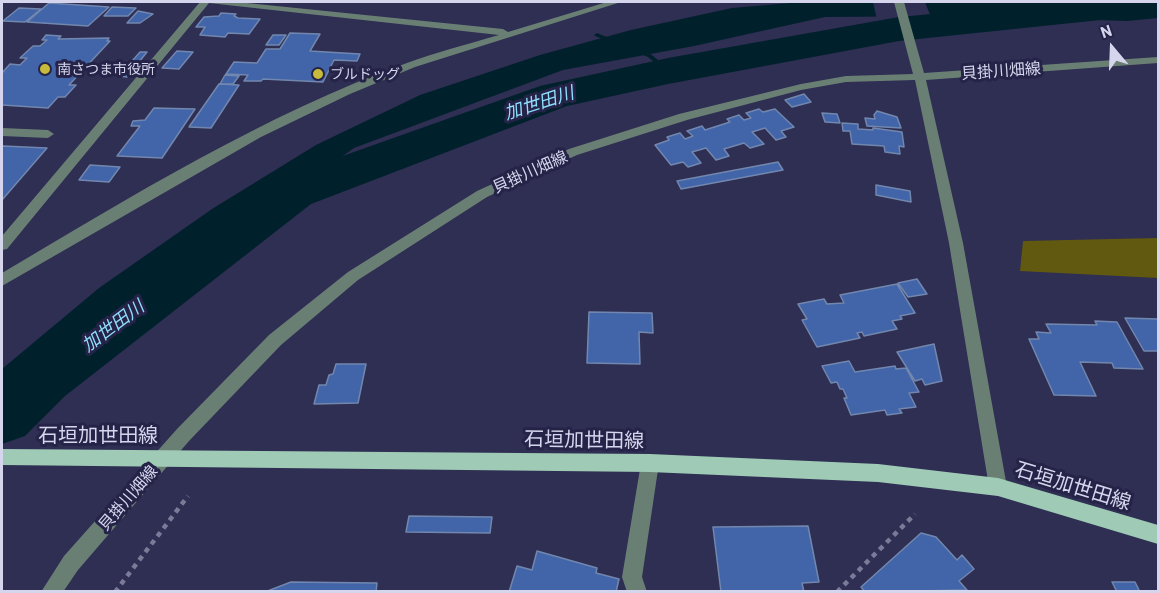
<!DOCTYPE html>
<html>
<head>
<meta charset="utf-8">
<style>
	body { margin:0 }
	#map { position:relative; width:1160px; height:593px; overflow:hidden; background:#2f2e53; font-family:Barlow,sans-serif }
	canvas { display:block }
	.frame { position:absolute; inset:0; border:3px solid #d5d6ed; pointer-events:none }
	.north { position:absolute; left:1082px; top:18px; width:60px; height:60px; -webkit-text-stroke:4px #252448; paint-order:stroke; rotate:341deg; font-size:16px; font-weight:700; line-height:24px; text-align:center; color:#d5d6ed }
	.north::after { content:''; display:block; margin:auto; width:21px; height:27px; background:#d5d6ed; clip-path:polygon(50% 0,100% 100%,50% 72%,0 100%) }
</style>
</head>
<body>
<div id="map">
<canvas width="1160" height="593"></canvas>
<div class="frame"></div>
<div class="north">N</div>
</div>
<script>
const c = document.querySelector('canvas').getContext('2d');
c.lineJoin = 'round';
function fillPath(path, color) { c.fillStyle = color; c.fill(path, 'evenodd'); }
function trace(path, color, width, dash) { c.strokeStyle = color; c.lineWidth = width; c.lineCap = dash ? 'butt' : 'round'; c.setLineDash(dash || []); c.stroke(path); }
function label(font, color, halo, rows, align = 'center') {
  c.font = font + ' Barlow,"Noto Sans JP",sans-serif'; c.lineWidth = 6; c.setLineDash([]); c.textBaseline = 'middle'; c.strokeStyle = halo; c.fillStyle = color; for (const [text, x, y, turn = 0] of rows) {
    c.save(); c.translate(x, y); c.rotate((+turn || 0) * Math.PI / 180); c.textAlign = isNaN(turn) ? turn : align; if (halo) c.strokeText(text, 0, 0); c.fillText(text, 0, 0); c.restore();
  }
}
const green = new Path2D(`
	M1158,238V278L1020,271L1023,241Z`);
const water = new Path2D(`
	M802,2H1158V18L1127,21L978,16L825,17L694,46L563,70L354,148L165,282L38,390L2,428V369L99,288L212,209L316,145L420,95L540,55L631,30L732,8Z`);
const pier = new Path2D(`
	M873,2H925L932,20H877Z`);
const stream = new Path2D(`
	M597,33L616,41L617,42L612,43L595,36L594,35Z
	M638,49L652,55L671,71L666,72L648,57L636,52V50Z`);
const river = new Path2D(`
	M1060,2H1158V14L899,41L668,84L567,106L311,204L65,396L25,436L2,444V375L21,358L275,180L540,86L668,58L899,17Z`);
const building = new Path2D(`
	M49,3L109,7L88,26L27,22Z
	M112,7L136,8L128,16H104Z
	M19,8L41,9L25,22L3,21Z
	M138,11L153,14L140,23H127Z
	M221,13L236,14L234,16L238,18L260,19L249,34L228,33L225,37L200,35L205,27H196L204,17L219,16Z
	M290,33L320,34L310,51L360,54L357,61L334,60L323,82L263,79L261,81H244L248,75L226,74L234,62L257,63L266,49H280Z
	M46,35L61,36L58,39L109,38L107,41H110L69,85H76L65,97H58L48,108L2,105V73L10,64L20,65L27,58H20L33,46H40L47,40H42Z
	M273,35H286L279,45H266Z
	M177,51L193,52L179,69L162,68Z
	M140,52H147L127,77L119,76Z
	M225,75L239,76L233,84H220Z
	M219,84L239,85L211,128L189,127Z
	M804,94L811,102L792,107L785,100Z
	M154,108L195,109L162,158L117,156L140,126H131L133,121L145,120Z
	M759,109L763,112L775,109L794,127L781,131L786,137L776,140L765,128L752,132L764,144L750,148L744,143L724,149L729,156L716,160L706,148L692,152L701,163L688,167L683,162L671,165L655,145L669,140L667,137L680,133L685,139L693,136L687,131L702,126L705,130L730,122L727,119L739,115L744,120L751,118L746,113Z
	M877,111L897,117L901,128L867,126L865,118L875,119L874,115Z
	M822,113L837,114L840,123L825,122Z
	M842,123L858,124V129L873,130V128L902,132L904,147L899,146L900,154L885,152L884,146L852,144L850,131H843Z
	M3,146L47,148L2,200V148Z
	M778,162L783,170L681,189L677,181Z
	M90,165L120,167L109,182L79,180Z
	M876,185L910,191L911,202L876,195Z
	M917,279L927,294L908,297L898,283Z
	M897,284L915,313L900,316L902,319L892,321L897,329L864,336L862,332L857,333L860,338L817,347L802,320L807,319L798,304L824,299L827,304L844,303L840,295Z
	M589,312L652,313L653,333L639,332L640,364L587,363Z
	M1125,318L1158,319V351H1144Z
	M1095,321L1117,322L1143,369L1114,368L1112,363L1080,362L1096,396L1054,395L1029,339H1039L1036,332L1051,333L1046,324L1097,325Z
	M934,344L942,381L925,385L922,379L915,381L897,352Z
	M849,361L855,372L895,366L896,369L906,368L919,392L909,393L916,407L899,409L902,413L887,415L885,410L851,415L844,398H847L843,389H840L837,382L831,383L822,366Z
	M336,364H366L358,403L314,404L319,385H326L329,375L333,374Z
	M409,516L492,517L490,533L406,532Z
	M808,526L819,582L802,583L804,592H721L713,527Z
	M921,533L936,537L957,560L962,555L974,569L959,581L967,590L865,592L861,587Z
	M537,551L597,568L596,573L619,579L616,592H509L517,566L532,570Z
	M291,582L377,583L376,592H265Z
	M1112,582H1135L1140,592H1117Z`);
const path = new Path2D(`
	M115,592L188,496
	M837,592L915,514`);
const minor = new Path2D(`
	M200,2H237L503,29L508,32L607,2H621L415,67L350,94L261,137L2,286V273C130,197 267,113 407,63C437,52 468,44 499,35L209,3L7,249L2,250V236Z
	M894,2H904L924,73L1158,57V63L926,80L963,243L1007,487L1005,493L998,496L991,493L989,487L949,243L915,80L846,82L801,90L687,120L577,155L487,197L358,280L281,345L189,441L78,570L63,592H41L64,556L177,429L269,335L348,272L477,191L569,149L679,114L801,84L846,76L913,74Z
	M2,128L48,130L54,134L48,138L2,136Z
	M650,454L656,457L659,463L642,577L647,592H627L622,577L641,463L644,457Z`);
const major = new Path2D(`
	M2,449L650,454L878,464L998,478L1158,525V544L998,496L878,482L650,472L2,465Z`);
const markers = [
	[45,69,6,"#c8bb3b"],
	[318,74,6,"#c8bb3b"]
];
const farPoinames = [
	["南さつま市役所",57,69],
	["ブルドッグ",330,74]
];
const streetNames = [
	["貝掛川畑線",1001,71,-4],
	["貝掛川畑線",530,172,-24],
	["貝掛川畑線",128,498,-49]
];
const waterNames = [
	["加世田川",539,103,-18],
	["加世田川",113,326,-37]
];
const nearStreetnames = [
	["石垣加世田線",98,435],
	["石垣加世田線",584,440,1],
	["石垣加世田線",1073,486,17]
];
fillPath(green, '#61590f');
fillPath(water, '#00212c');
fillPath(pier, '#2f2e53');
fillPath(stream, '#00212c');
fillPath(river, '#00212c');
fillPath(building, '#4264a9');
trace(building, '#7287ae', 1.5);
trace(path, '#7b7b99', 4.5, [5, 5]);
fillPath(minor, '#6a7f74');
fillPath(major, '#9fcab5');
for (const [x, y, r, color] of markers) { const dot = new Path2D(); dot.arc(x, y, r, 0, 2 * Math.PI); c.fillStyle = color; c.fill(dot); trace(dot, '#252448', 2); }
label('14px', '#d5d6ed', '#252448', farPoinames, 'left');
label('16px', '#d5d6ed', '#252448', streetNames);
label('italic 18px', '#8fdffc', '#252448', waterNames);
label('20px', '#d5d6ed', '#252448', nearStreetnames);
</script>
</body>
</html>
